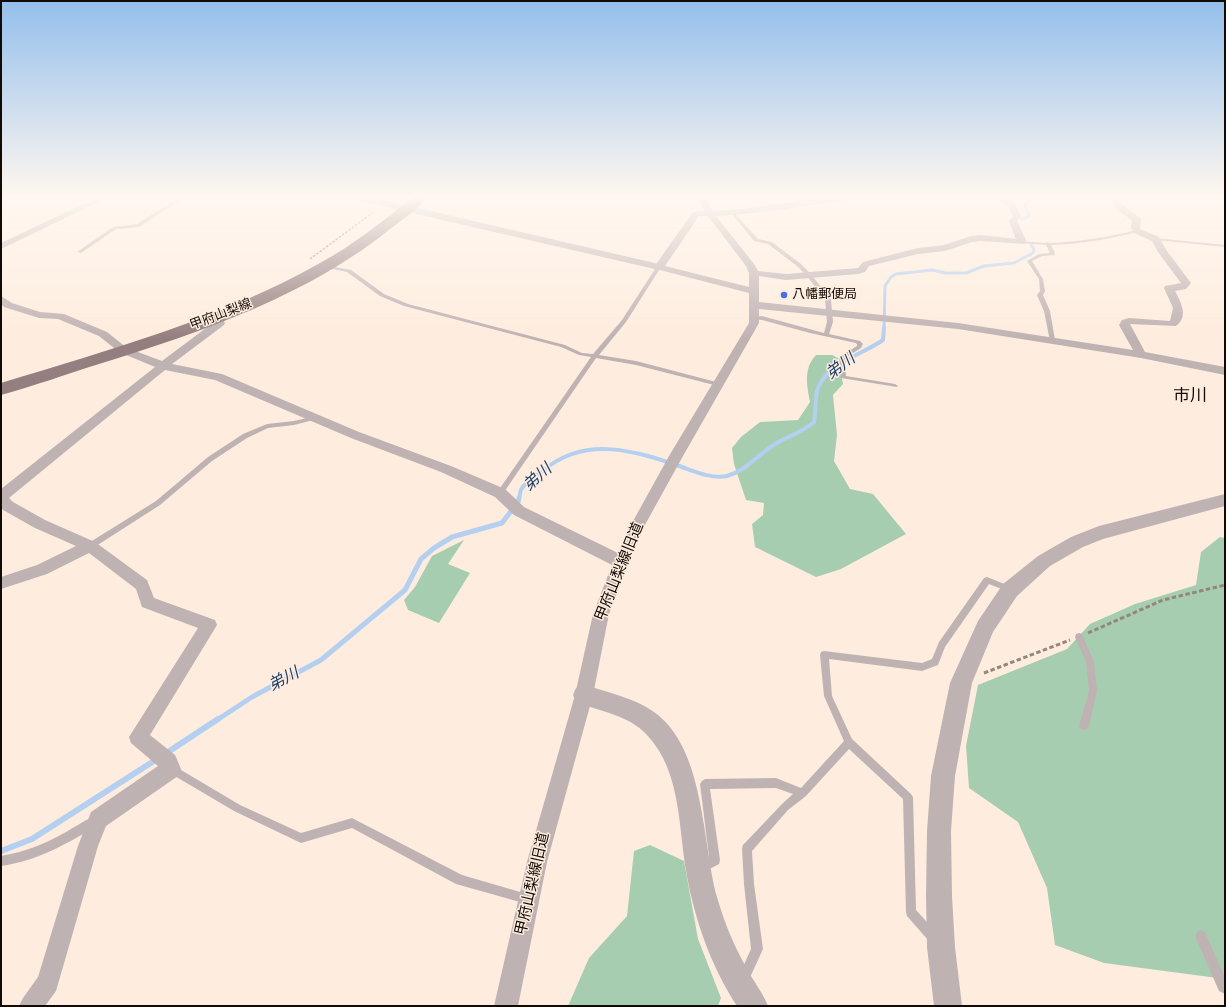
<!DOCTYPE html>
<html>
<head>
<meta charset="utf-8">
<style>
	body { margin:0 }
	#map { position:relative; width:1226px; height:1007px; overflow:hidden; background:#feedde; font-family:"Titillium Web",sans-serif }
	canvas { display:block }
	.frame { position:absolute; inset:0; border:2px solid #110a05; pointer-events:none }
</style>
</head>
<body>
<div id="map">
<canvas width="1226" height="1007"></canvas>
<div class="frame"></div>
</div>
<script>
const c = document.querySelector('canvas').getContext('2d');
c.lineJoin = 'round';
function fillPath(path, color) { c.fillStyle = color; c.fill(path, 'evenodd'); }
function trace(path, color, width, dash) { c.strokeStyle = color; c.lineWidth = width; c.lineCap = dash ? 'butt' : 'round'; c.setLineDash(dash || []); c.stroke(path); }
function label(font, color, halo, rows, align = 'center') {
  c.font = font + ' "Titillium Web","Noto Sans JP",sans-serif'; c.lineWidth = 3; c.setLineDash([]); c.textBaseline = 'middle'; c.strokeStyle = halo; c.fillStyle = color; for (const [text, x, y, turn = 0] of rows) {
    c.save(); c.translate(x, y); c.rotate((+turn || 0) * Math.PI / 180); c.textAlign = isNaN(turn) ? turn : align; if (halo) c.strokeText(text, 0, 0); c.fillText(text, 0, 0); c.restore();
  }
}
const forest = new Path2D(`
	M816,355H832L838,358L843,384L833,395L837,435L834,461L850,489L873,494L906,534L841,569L816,577L755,547L752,524L763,515L764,503L746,500L734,464L732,448L741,437L760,422L798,420L810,402C807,385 803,369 816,355Z
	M1220,537L1225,538V979L1104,963L1055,945L1047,888L1018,822L969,788L966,746L978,685L1067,649L1090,624L1135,604L1196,585L1201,552Z
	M464,540L448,564L470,573L439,623L408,610L404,600L415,587L432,556Z
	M650,845L684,861L698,939L721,998L718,1006H568L589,958L627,916L634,851Z`);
const streamFar3 = new Path2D(`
	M1022,219L1029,216L1025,204L1031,198
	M884,329L885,286L891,277L896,274L932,270L946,273H966L984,266L1014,263L1033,253L1034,249L1031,245`);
const streamFar2 = new Path2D(`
	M519,499C520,496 520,490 522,488C527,481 537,475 544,470C586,435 636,451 682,467C696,472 712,479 727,476C745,471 757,456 772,446C786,436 799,435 814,422C816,412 815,401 817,391C825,363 862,355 883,340L884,328`);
const streamFar1 = new Path2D(`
	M217,720L252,697L321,660L405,590L421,559L434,548L452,537L502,523L518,502L519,498`);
const stream = new Path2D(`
	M165,754L218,719
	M1,851L32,839L157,759`);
const pathFar1 = new Path2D(`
	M310,259L375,211`);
const path = new Path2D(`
	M1088,633L1163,600L1225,585
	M984,673L1070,640`);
const service = new Path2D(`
	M178,198H183L141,226L131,228L116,229L81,253L77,252L113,227L137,224Z
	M731,211H733L758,239L772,242L801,264L811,274L831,300L833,322L829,334L860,341L863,344L861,348L845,358L846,376L895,384L898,386L897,387L841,378L839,357L857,346V344L856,343L810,333L762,320L752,319V317L762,316L824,333L827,322L825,300L807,276L797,266L768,244L754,241L731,213Z
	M1137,230L1139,231V232C1110,239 1081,244 1051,245L1054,251L1055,255L1042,256L1032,261L1043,279L1045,291L1043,295L1050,311L1055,340L1052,342L1050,341L1044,311L1037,295L1040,291L1039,279L1027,261L1039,254L1050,253L1046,245L1022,243H1020V241L1045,243L1047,242L1049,243C1079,242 1108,237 1137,230Z
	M1154,238L1225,245V247L1156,240H1154Z
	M324,265L351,270L384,294L408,304L565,345L582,353L593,354L622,320L657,266H661V267L626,322L599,355L636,361L720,383L721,384L718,386L636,365L596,358L502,495H498L497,493L498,491L591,357L579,355L561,347L404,306L380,296L347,272L324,267Z
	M315,416L318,418L317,419L294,425L268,428L247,438L212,461L160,505L93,548H87L86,546L87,544L156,501L208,457L243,434L267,424L294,421Z
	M987,577L1012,587L1013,589L1012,591L1009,592L989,584L945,647L938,665L922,671L829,659L832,696L852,739L911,794L913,797L916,910L936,932L938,936L936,940L932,942L928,940L907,916L906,912L903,799L849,749L806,796L788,810L752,851L754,884L763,949L748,982L744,984L740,982L738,978L751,949L744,884L742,849L743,845L782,804L793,794L776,788L710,789L720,860L719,864L702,873L698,872L697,868L698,864L709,857L700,784L702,781L705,779L776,778L801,788L844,741L824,696L820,655L821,652L824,651L922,663L932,659L939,642L984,578Z
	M1079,633L1082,634L1094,662L1097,691L1089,726L1087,729L1084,730L1081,729L1079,726L1089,691L1086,662L1075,637L1076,634Z
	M171,764L240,805L301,833L352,818L462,875L527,894L531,895L532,899L531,903L527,904L456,884L352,828L301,843L234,811L168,772L166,769L168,766Z
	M93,817L97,818L98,822L97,826C66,844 37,861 1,866V856C25,852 45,844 66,832C75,827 83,821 93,817Z
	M1201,930L1205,932L1225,978V994L1219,991L1195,936L1197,932Z`);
const minor = new Path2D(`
	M96,198H107L1,249V243Z
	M698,198H706L713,211L742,209L822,198H855L851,200C806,205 761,214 716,216L754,264L758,271L786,274L858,268L863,262L918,248L944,245L971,236L981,235L1016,239L1009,221L1013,217L1007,205L997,198C1014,198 1015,203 1021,217L1017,221L1027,242L1025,244L981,241L972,242L945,251L918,254L869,266L865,272L858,274L786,280L759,276V302L958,323L1133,350L1119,325L1122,320L1129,318L1170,321L1173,308L1164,288L1165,286L1181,283L1158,252L1152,241L1134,233L1131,228L1132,221L1118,210L1110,198H1118L1124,206L1140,218L1141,220L1140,229L1159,237L1167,251L1191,283L1186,289L1175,291C1181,302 1189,317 1176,326L1130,324L1145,352L1225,367V375L1141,358L958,329L759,309V323L683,456L646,523L629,562L609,614L593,695L547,862L518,1006H494L527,862L575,695L593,614L612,565L514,515L495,497L441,472L351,438L215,380L165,370L9,498L13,502L45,520L95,542L147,580L154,598L215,620L217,625L150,735L175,755L181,769L178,776L106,826L98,846L56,991L45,1006H19L23,998L38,977L78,846L91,812L158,766L131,743L129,737L198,628L142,607L136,589L89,553L47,574L1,589V577L37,565L76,546L35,528L3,510L1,507V489L155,367L119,352L99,336L58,319L39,318L4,307L1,304V296L12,303L40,312L64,314L107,332L127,348L162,361L214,322L212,317L213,315H221L225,323L224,325L172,364L222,374L359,432L451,466L505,489L524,507L618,553L632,523L669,456L749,323V293L656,269L654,267L693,212L705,211ZM699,216H708L746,266L749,273V287L665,266Z`);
const tertiary = new Path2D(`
	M355,198H375L659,264L663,265L665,267L663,269L659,270L360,201Z
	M1225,494V506L1103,539L1083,547L1050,566L1017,596L993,632L972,683L955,776L951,831L952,896L955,947L962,1006H934L927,947L926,896L927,831L931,776L950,683L978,621L1003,584L1038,556L1071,537L1099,526Z
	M584,685C608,692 634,698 654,712C705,748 702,842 717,897C724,922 734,946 747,969C754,982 763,993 768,1006H737C712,968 695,921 687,876C678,829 682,772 647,735C629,715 601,712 576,702L573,695L576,688Z`);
const primary = new Path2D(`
	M412,198H426C419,209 404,218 394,226C310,295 202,332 99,364C67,374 34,386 1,395V383C109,350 221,319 320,263C353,245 382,222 412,198Z`);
const markers = [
	[784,295,4,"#4b6ee2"]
];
const farPoinames = [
	["八幡郵便局",792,295]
];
const farStreetnames = [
	["甲府山梨線",221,315,-21]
];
const streetNames = [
	["甲府山梨線旧道",620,572,-68],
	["甲府山梨線旧道",533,884,-77]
];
const waterNames = [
	["弟川",841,367,-37],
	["弟川",538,478,-42],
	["弟川",284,680,-28]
];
const quarterNames = [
	["市川",1190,397]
];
fillPath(forest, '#a7cdb1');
trace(streamFar3, '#b4cff0', 3);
trace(streamFar2, '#b4cff0', 4);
trace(streamFar1, '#b4cff0', 5);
trace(stream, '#b4cff0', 6);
trace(pathFar1, '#93877c', 1.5, [2.5, 1.5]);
trace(path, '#93877c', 3, [4.5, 2.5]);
fillPath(service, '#bfb2b3');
fillPath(minor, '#bfb2b3');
fillPath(tertiary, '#bfb2b3');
fillPath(primary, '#957e7f');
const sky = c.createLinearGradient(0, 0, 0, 339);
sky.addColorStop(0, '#93bfeb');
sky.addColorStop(0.58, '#fff7f0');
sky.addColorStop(1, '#fff7f000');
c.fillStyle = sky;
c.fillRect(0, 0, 1226, 339);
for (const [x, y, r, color] of markers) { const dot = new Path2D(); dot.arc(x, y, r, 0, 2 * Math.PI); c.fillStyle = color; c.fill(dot); trace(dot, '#feedde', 1.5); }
label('13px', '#110a05', '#feedde', farPoinames, 'left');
label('13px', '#110a05', '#feedde', farStreetnames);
label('15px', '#110a05', '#feedde', streetNames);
label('italic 16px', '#1b3f6a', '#feedde', waterNames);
label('17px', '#110a05', '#feedde', quarterNames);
</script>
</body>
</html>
